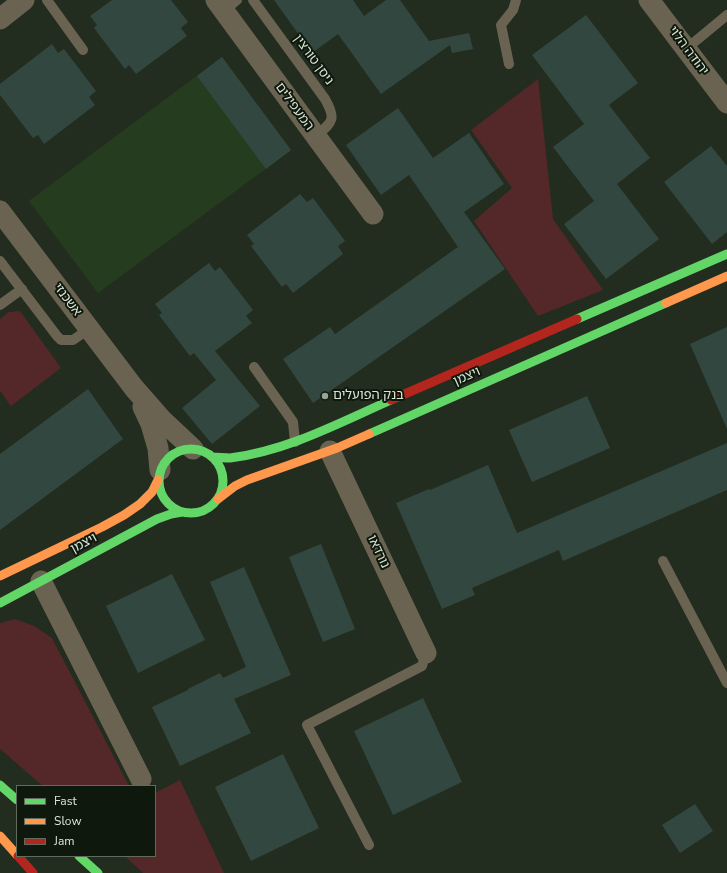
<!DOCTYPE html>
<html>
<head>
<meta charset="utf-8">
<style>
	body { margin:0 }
	#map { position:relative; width:727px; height:873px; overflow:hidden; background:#232d1f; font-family:"Nunito Sans",sans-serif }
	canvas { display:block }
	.legend { position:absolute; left:16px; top:785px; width:140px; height:72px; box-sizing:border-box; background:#0f180d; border:1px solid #606a5d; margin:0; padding:5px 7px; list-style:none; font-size:12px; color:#d9e5d5 }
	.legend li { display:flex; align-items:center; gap:8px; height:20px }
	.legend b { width:20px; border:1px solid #606a5d }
</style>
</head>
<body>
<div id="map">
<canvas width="727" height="873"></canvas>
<ul class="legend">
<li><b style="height:5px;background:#63d668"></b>Fast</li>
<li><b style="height:5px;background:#ff974d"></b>Slow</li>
<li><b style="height:5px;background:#b3261e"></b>Jam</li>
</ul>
</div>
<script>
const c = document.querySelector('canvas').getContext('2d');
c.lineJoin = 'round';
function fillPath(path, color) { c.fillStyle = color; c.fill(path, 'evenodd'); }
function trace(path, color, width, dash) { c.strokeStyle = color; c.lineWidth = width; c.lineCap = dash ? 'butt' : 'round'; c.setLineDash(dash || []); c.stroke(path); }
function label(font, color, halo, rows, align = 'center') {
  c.font = font + ' "Nunito Sans","Noto Sans Hebrew",sans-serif'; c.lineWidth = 4; c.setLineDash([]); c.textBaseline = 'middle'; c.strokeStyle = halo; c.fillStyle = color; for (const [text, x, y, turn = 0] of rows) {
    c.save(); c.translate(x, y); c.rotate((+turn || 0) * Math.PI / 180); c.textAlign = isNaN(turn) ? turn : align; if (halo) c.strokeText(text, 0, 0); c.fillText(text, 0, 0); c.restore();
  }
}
const built = new Path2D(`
	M222,57L291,150L98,293L29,201Z`);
const green = new Path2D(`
	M538,79L553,219L603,290L538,316L474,221L512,188L471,130Z
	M20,311L61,368L11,406L0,391V319L9,312Z
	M15,619L34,626L52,638L129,786H43L0,749V623Z
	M180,780L224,873H143L125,856H155V793Z`);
const building = new Path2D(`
	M112,0H171L188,22L181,28L187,36L136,74L129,65L125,69L94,28L97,25L90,16Z
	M274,0H353L364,16L386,0H400L429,41L469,33L473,49L452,53L450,45L381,94L338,34L312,53Z
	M586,15L638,83L609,105L650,158L617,184L659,239L606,279L564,224L594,201L553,147L584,124L532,55Z
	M52,44L58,53L64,49L96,91L89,97L95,105L44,144L38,135L33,138L0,95V84Z
	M222,57L291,150L266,169L197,76Z
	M398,108L433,158L469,133L504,184L464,212L505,269L313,403L283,359L330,327L335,334L458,247L409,175L381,195L346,145Z
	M711,146L727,166V232L712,244L664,182Z
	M300,194L307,202L313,198L345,241L338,246L343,254L293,293L286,284L282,287L251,246L254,244L247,235Z
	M209,263L215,271L220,267L253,310L246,316L252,323L215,351L260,406L212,444L182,408L216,380L194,353L190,356L159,315L162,313L155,304Z
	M727,327V429L690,344Z
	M88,389L123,439L0,530V454Z
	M587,396L610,448L532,482L509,430Z
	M727,443V490L563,561L559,550L472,588L475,595L442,609L396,503L429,489L430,490L488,465L517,533Z
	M321,544L355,629L323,642L289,557Z
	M244,567L291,675L234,699L251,733L180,766L152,707L188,690V689L220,673L223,678L246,667L210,582Z
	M172,574L205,640L138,673L106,606Z
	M423,698L462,782L393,815L354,731Z
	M283,754L319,828L251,861L215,787Z
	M695,804L713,831L680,853L662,825Z`);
const lane = new Path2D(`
	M47,0L83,50
	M253,0L325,99C337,120 332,122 316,136
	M224,11L237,0
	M686,49L727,15
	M509,64L501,25L513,10L516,0
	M0,261L57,336L61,340H73L89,329
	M0,305L22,289
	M254,367L293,422L295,442
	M663,561L727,683
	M369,845L307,725L422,666L426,653`);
const street = new Path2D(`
	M216,0L373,214
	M649,0L727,103
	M0,19L24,0
	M0,211L134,388L162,420L193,449
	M143,407L151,424L158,448L160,470
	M330,451L426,653
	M41,581L141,779`);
const fast = new Path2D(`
	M577,319L727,254
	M369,434L666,303
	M159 481a32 32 0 1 1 64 0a32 32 0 1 1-64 0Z
	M212,457C218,457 224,458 230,458C287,451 339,423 391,400
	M0,603L157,519L171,514L182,512
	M0,785L17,800
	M79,856L98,873`);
const slow = new Path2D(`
	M666,303L727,276
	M218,499L235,486L247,480L337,448L369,434
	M0,576L102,527L124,515L140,504L152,492L158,480
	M0,836L17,855`);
const jam = new Path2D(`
	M391,400L577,319
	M18,856L33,873`);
const markers = [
	[325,396,4,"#99a595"]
];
const streetNames = [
	["יהודה הלוי",688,51,53],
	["ניסן טורצין",313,60,54],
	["המעפילים",294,107,54],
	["אשכנזי",67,300,53],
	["ויצמן",467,377,-24],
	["ויצמן",84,544,-28],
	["נורדאו",378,552,65]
];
const poiNames = [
	["בנק הפועלים",333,396]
];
fillPath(built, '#263c1e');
fillPath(green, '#542729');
fillPath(building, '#324740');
trace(lane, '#6b6352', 10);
trace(street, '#6b6352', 21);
trace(fast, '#63d668', 9);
trace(slow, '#ff974d', 9);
trace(jam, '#b3261e', 9);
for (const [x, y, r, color] of markers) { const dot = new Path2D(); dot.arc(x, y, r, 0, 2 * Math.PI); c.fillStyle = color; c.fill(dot); trace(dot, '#0f180d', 1.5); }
label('13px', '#d9e5d5', '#0f180d', streetNames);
label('13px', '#d9e5d5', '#0f180d', poiNames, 'left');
</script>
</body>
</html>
